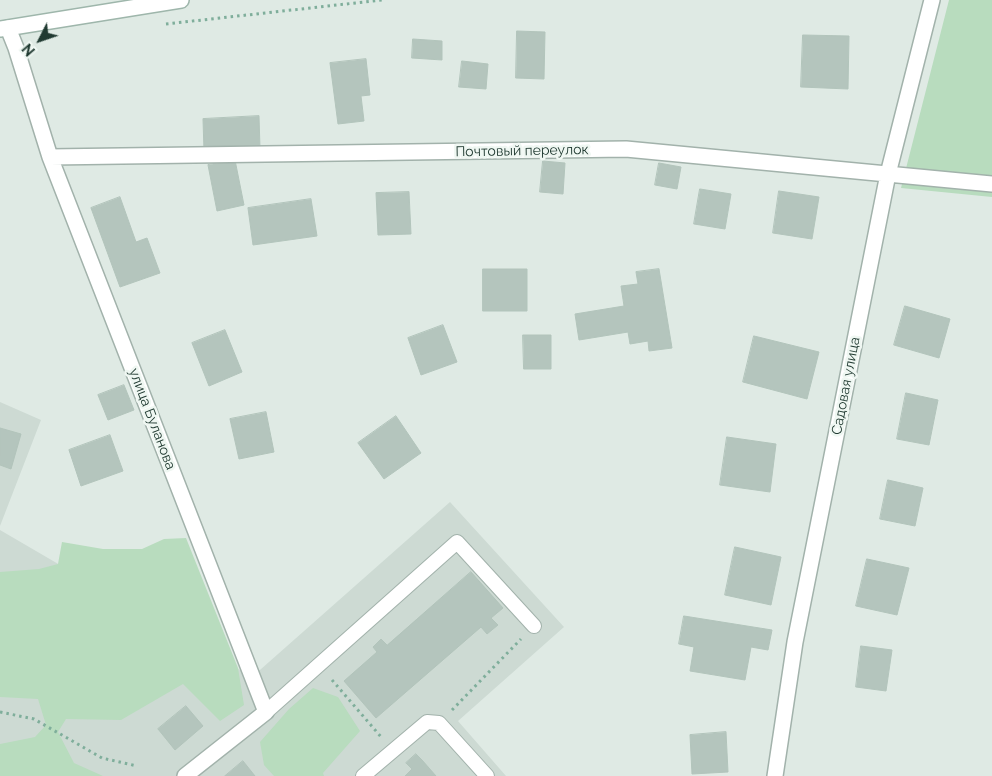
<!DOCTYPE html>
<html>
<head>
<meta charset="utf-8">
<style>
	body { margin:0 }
	#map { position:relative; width:992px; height:776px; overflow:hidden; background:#dfeae4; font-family:Raleway,sans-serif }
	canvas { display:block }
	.north { position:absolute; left:15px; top:15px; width:50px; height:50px; -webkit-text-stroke:4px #eff7f2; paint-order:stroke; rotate:229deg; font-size:14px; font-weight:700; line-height:20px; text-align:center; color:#203a31 }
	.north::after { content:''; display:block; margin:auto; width:18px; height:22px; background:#203a31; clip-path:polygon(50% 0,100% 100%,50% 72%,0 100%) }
</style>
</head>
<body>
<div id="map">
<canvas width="992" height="776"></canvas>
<div class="north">N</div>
</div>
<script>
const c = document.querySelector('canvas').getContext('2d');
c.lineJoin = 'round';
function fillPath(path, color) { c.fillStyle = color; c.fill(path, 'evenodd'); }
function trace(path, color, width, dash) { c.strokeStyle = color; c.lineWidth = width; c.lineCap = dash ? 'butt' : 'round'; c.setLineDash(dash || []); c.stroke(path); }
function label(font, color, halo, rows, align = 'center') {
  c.font = font + ' Raleway,sans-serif'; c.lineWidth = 5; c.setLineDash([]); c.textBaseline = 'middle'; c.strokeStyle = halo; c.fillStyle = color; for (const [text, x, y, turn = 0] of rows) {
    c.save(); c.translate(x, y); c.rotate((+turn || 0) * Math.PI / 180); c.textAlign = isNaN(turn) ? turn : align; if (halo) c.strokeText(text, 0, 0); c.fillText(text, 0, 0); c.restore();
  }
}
const built = new Path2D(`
	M0,402L41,420L0,526Z
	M450,502L564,627L458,721L506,776H0V530L252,677Z`);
const green = new Path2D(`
	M949,0H992V197L901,188Z
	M186,538L238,668L244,705L220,721L183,684L121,720L66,719L58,732L74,763L103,776H0V744L35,737L46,725L38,699L0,697V572L39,569L58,564L62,542L103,549H142L164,539Z
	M313,688L338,697L360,731L323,773L324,776H274L264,765L260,742L289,709Z`);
const building = new Path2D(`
	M517,31L545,32L544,79L516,78Z
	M803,35L849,36L848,89L801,87Z
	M413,39L442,41V60L412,58Z
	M366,59L370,95L361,96L364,121L338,124L330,63Z
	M462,61L488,64L486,89L459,87Z
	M259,116L260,149L204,151L203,119Z
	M235,160L244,205L217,211L208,165Z
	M543,161L565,163L563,194L540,192Z
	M659,163L681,167L677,189L655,185Z
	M700,189L731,194L725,229L694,224Z
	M779,191L819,197L812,239L773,233Z
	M409,192L411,234L378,235L376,193Z
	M120,197L136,242L147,238L160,273L120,287L91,208Z
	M311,199L317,236L253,245L248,208Z
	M483,269H527V311H483Z
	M659,269L672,348L649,351L648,341L630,344L628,332L579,340L575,314L624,306L621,286L638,284L636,272Z
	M905,306L950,319L939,358L894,345Z
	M443,325L457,362L421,375L408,338Z
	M225,330L242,372L209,386L192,343Z
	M523,335H551V369H524Z
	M754,336L819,352L807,399L743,382Z
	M124,385L134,410L108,420L98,395Z
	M906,393L938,400L929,445L897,439Z
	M266,412L274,452L239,459L230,419Z
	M396,416L421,453L384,479L358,443Z
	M0,428L21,434L11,469L0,465Z
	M110,435L123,471L81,486L69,450Z
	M727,437L776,444L770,492L720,485Z
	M888,480L923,488L915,526L880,519Z
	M735,547L781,557L771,605L725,595Z
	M867,559L909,568L897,615L856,606Z
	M471,572L503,608L491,618L498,625L487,634L481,627L376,718L344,681L377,652L373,647L381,639L387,645Z
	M684,616L772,630L768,650L751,647L745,680L690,671L694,647L679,644Z
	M861,646L892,650L886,691L856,687Z
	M186,706L203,726L175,750L158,729Z
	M726,732L728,772L692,774L690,735Z
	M416,754L422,760L436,776H405L412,769L406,763Z
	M243,761L255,776H225Z`);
const path = new Path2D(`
	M166,24L382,0
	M332,680L382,738
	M452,710L521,639
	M0,712L34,719L102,758L137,766`);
const lane = new Path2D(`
	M266,712L457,542L534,626
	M363,776L427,722L439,723L487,776`);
const street = new Path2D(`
	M8,28L16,48L50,157L266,712L185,776
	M50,157L626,149L992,184
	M775,776L795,642L888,174L932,0`);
const secondary = new Path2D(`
	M0,29L181,0`);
const streetNames = [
	["Почтовый переулок",522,151,-1],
	["Садовая улица",846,386,-79],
	["улица Буланова",152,419,69]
];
fillPath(built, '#cddad3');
fillPath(green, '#b8dcbe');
fillPath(building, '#b4c5bd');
trace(building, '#b2c4bb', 1);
trace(lane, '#a2b2ab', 16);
trace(street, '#a2b2ab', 18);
trace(secondary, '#9eb6ab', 18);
trace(path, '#7fae9b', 3, [2.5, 4]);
trace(lane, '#fff', 14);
trace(street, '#fff', 15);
trace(secondary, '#fff', 15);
label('14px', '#203a31', '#eff7f2', streetNames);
</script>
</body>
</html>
